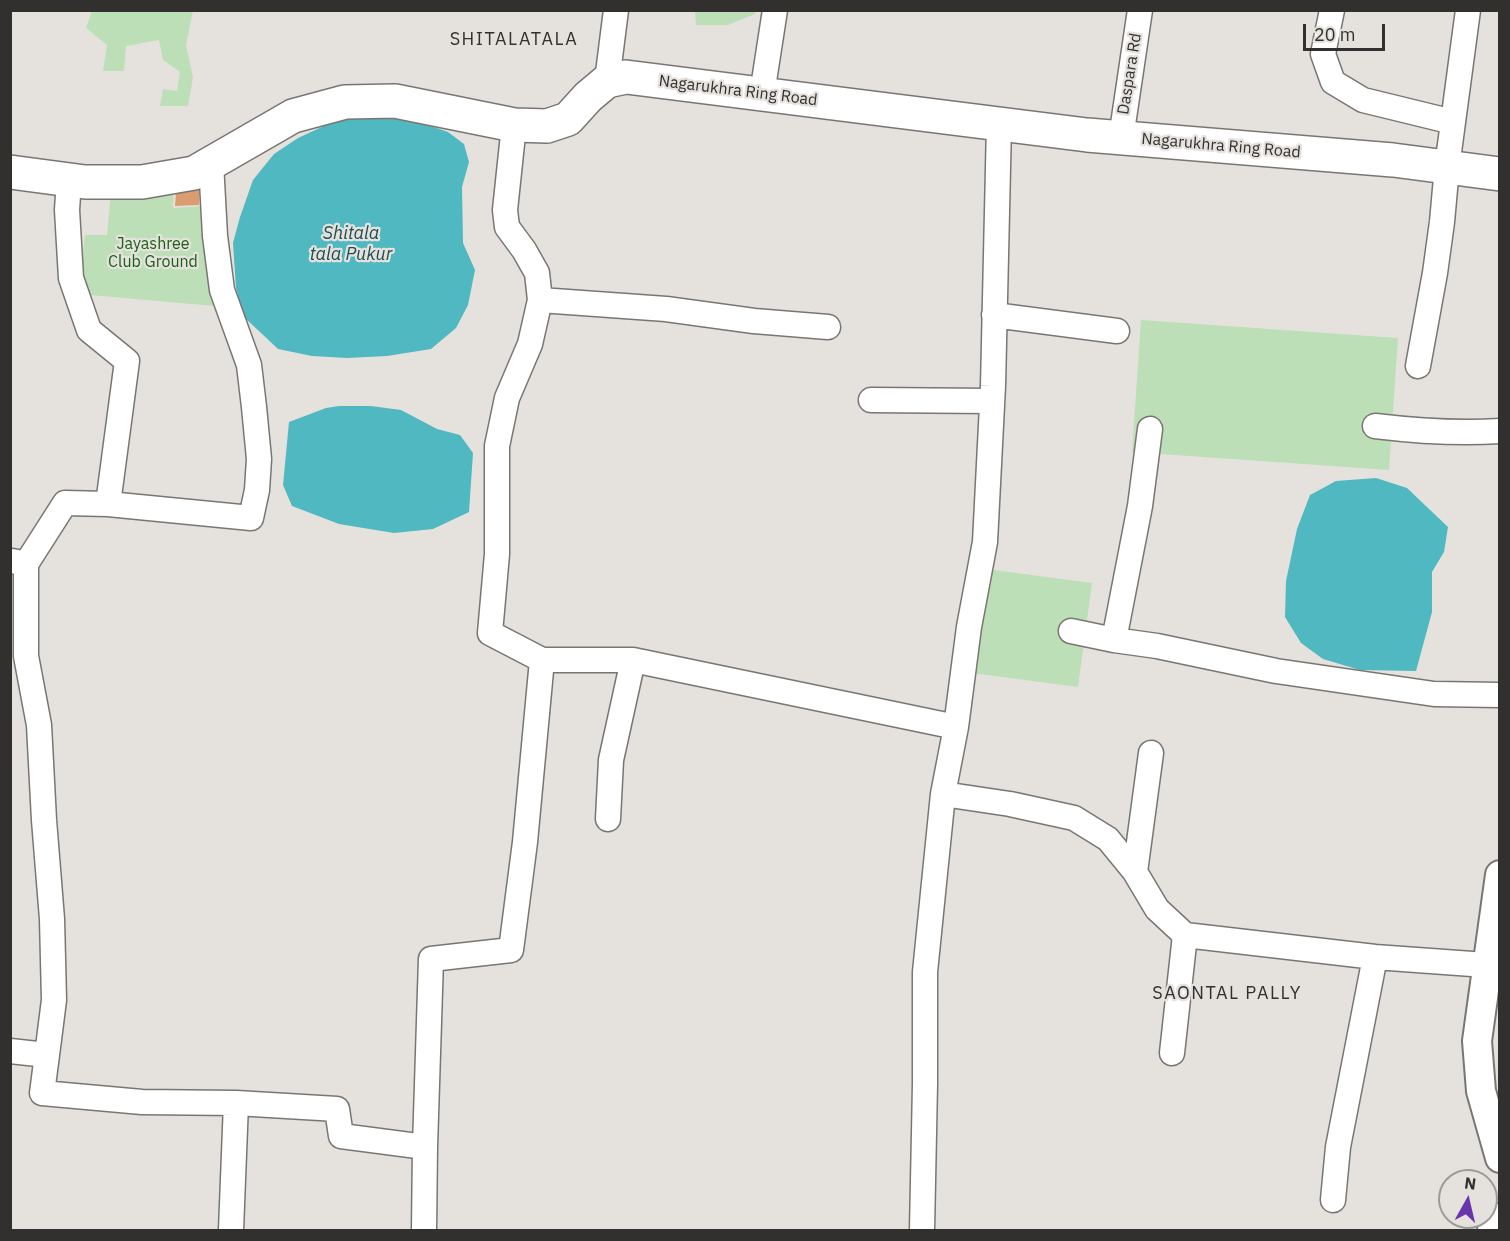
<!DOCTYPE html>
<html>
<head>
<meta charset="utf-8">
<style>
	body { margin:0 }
	#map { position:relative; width:1510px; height:1241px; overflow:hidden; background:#e5e2dd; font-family:"IBM Plex Sans",sans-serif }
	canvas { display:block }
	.frame { position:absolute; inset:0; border:12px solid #32302f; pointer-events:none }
	.north { position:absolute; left:1438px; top:1169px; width:60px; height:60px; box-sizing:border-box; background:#e5e2dd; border:2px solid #9d9b97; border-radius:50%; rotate:8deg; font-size:16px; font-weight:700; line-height:24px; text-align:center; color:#32302f }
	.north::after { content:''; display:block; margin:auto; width:21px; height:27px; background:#6835ac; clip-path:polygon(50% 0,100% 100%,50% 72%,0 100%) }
	.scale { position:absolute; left:1303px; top:24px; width:82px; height:27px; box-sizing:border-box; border:3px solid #32302f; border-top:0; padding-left:8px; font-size:18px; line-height:21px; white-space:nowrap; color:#32302f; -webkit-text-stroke:4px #e5e2dd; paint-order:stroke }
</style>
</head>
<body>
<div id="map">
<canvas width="1510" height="1241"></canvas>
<div class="frame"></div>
<div class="north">N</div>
<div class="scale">20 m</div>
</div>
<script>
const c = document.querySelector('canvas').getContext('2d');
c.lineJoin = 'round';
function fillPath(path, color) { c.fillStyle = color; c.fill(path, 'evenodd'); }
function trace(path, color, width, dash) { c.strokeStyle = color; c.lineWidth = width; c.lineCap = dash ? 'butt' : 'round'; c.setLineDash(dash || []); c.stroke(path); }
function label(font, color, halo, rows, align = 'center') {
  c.font = font + ' "IBM Plex Sans",sans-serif'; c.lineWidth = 4.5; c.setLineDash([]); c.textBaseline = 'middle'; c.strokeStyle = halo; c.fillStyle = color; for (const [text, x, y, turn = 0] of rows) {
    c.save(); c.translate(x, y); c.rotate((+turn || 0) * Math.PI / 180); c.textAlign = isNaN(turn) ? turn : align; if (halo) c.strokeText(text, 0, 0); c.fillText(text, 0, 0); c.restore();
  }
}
const green = new Path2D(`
	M97,11H193L186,45L193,77L188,106H160L163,89L177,91L180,72L163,60L159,40L126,46L124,71H103L107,45L86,28L92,11Z
	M695,11H755V14L728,25H696Z
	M174,183L173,208L204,206L215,306L78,294L85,235H107L111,191Z
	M1141,320L1398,338L1389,470L1132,452Z
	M986,569L1092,583L1078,687L972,673Z`);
const water = new Path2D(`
	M360,114L411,119L448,132L464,144L469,162L462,187L463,243L475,270L468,305L456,328L431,349L387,356L347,358L312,356L278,349L244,317L236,288L233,243L240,217L253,180L274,154L298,138L324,126Z
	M339,406H371L401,410L437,429L460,435L473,453L469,512L433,529L394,533L339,524L292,506L283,485L289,422L326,408Z
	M1376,478L1407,488L1448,527L1444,552L1432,572V612L1416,671L1360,670L1323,659L1301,643L1285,617L1286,581L1297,529L1310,495L1336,481Z`);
const building = new Path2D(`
	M200,175L199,205L175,206L177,178Z`);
const minor = new Path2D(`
	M1332,10L1323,54L1333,82L1363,100L1453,122
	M607,81L616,10
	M762,94L775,10
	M1121,138L1140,10
	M540,300L666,309L754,321L828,327
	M994,315L1117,331
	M1418,366L1435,273L1442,222L1447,167L1468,10
	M871,400L992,401
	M1375,426C1417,431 1457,434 1500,431
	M1150,429L1140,506L1114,640L1157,646L1276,671L1434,694L1500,695
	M108,504L251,518L257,490L259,459L254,407L249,365L222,290L215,236L211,163
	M12,561L26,564L65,503L108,504L127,361L89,330L71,278L67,210L69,180
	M26,564V656L39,725L44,820L52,919L54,1000L47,1055
	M1071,631L1114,640
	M542,660H633L956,727
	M943,794L1010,804L1074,818L1108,839L1135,872L1157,909L1185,935L1375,957L1500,966
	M608,819L611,760L633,660
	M1135,872L1151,753
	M10,1051L47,1055L42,1093L142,1102L236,1103L231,1230
	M1172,1053L1185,935
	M236,1103L337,1109L341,1136L425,1147
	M1333,1200L1338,1147L1375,957
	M424,1230L425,1147L431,959L511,950L525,842L542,660L490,633L497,554V446L507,398L530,344L540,300L537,273L524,250L507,227L505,210L514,125
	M922,1230L925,1084V972L943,794L956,727L969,627L985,542L993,386L999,124`);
const tertiary = new Path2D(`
	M1500,875L1477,1041L1481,1091L1500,1158
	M1492,1230L1500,1218`);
const secondary = new Path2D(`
	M10,172L85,182H142L194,173L293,116L345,102L395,101L514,125L547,126L568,119L588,97L607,81L626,77L1087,135L1393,160L1500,174`);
const streetNames = [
	["Daspara Rd",1130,74,-81],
	["Nagarukhra Ring Road",738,91,7],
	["Nagarukhra Ring Road",1221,146,5]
];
const parkNames = [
	["Jayashree",153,244],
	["Club Ground",153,262]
];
const neighbourhoodNames = [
	["SHITALATALA",514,40],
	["SAONTAL PALLY",1227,994]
];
const waterNames = [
	["Shitala",351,234],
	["tala Pukur",351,255]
];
fillPath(green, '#bcdfb8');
fillPath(water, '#4fb8c0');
fillPath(building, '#db9c6f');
trace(minor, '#797672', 27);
trace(tertiary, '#797672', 32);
trace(secondary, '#797672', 36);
trace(minor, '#fff', 24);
trace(tertiary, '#fff', 28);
trace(secondary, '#fff', 33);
label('16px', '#32302f', '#e5e2dd', streetNames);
label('16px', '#195f14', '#e5e2dd', parkNames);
c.letterSpacing = '1.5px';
label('18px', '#32302f', '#e5e2dd', neighbourhoodNames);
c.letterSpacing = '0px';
label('italic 18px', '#1e4c50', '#e5e2dd', waterNames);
</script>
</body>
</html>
